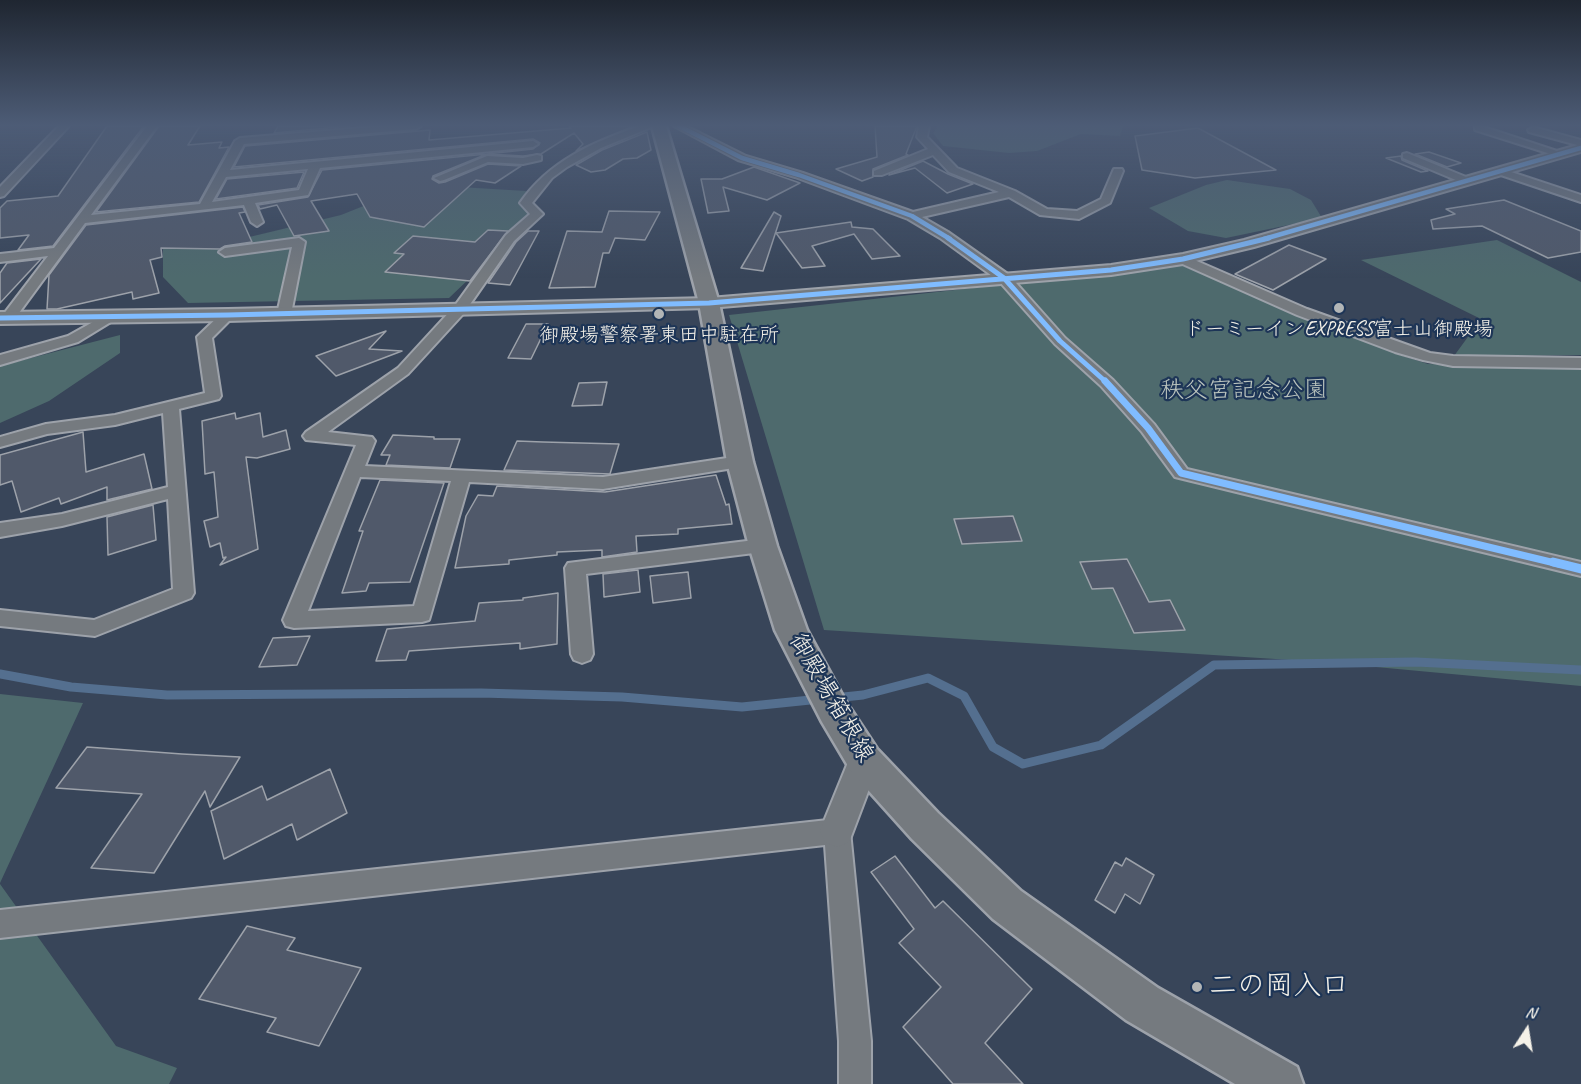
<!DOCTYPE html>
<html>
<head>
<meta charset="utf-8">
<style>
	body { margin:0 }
	#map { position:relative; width:1581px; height:1084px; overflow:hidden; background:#384559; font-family:Caveat,sans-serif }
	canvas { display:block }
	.north { position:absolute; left:1497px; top:1000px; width:60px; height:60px; -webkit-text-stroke:4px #1d3557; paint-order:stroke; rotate:12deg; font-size:16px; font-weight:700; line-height:24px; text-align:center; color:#f4f1e8 }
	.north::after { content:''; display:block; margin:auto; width:21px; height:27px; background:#f4f1e8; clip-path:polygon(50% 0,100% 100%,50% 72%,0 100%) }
</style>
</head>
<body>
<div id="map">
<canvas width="1581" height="1084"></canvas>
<div class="north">N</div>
</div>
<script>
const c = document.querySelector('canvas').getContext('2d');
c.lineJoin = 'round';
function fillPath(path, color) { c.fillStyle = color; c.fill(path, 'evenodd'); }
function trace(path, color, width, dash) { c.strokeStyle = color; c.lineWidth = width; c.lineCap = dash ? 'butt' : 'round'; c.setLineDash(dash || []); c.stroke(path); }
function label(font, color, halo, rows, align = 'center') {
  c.font = font + ' Caveat,"Klee One",sans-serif'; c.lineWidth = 4.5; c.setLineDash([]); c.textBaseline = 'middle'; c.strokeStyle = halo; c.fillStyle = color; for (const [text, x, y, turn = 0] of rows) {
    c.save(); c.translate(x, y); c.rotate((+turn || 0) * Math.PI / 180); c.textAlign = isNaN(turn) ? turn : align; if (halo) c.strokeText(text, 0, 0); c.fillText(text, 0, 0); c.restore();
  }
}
const green = new Path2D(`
	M938,126H1123L1120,136L1081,134L1037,151L1009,153L943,146L933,133Z
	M1227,180L1290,189L1311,200L1322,218L1226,238L1188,231L1149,208L1206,185Z
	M443,186L526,191L537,214L449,298L188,303L163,277V241L241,239L341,215L376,201Z
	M1497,240L1581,282V355L1454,356L1481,319L1361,260Z
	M1181,265L1301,317L1400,355L1428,364L1581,368V686L1322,662L824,630L729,315Z
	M120,335V353L49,401L0,423V366Z
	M0,694L83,703L0,883Z
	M0,884L116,1046L177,1068L169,1084H0Z`);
const stream = new Path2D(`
	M0,674L71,687L167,695L481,693L622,697L742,707L820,699
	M834,698L863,695L928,678L964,696L993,747L1023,764L1101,745L1214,665L1416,662L1581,670`);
const building = new Path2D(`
	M107,126H144L53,246L18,250L29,235L0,238V208L7,201L58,196Z
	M159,126H200L188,145L222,142L219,148L229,147L199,202L96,212Z
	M278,126H350L274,133Z
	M569,126H634L576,151L583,144L574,133L541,154L523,156L487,154L533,149L540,143L533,139L234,167L245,146L430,130L429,140L571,128Z
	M875,126H917L906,154L908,155L873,169V177L862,181L836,169L877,157Z
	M1198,128L1276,170L1195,178L1142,170L1135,136Z
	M647,132L651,150L637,158L623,159L605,170L591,172L576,165L602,150Z
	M1429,152L1461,163L1447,167L1415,154Z
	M487,154L433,176L432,179L439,183L445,182L488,164L521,166L495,183L476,180L424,227L370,217L357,194L311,201L329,231L294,236L277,205L260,209L258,205L308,197L322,170Z
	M1401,156L1402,160L1428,171L1421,172L1386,158Z
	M923,161L948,174L973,184L947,193L915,168L889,175Z
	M754,167L800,183L767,200L723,187L729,211L708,213L701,179H722Z
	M304,172L297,188L216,199L227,179Z
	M1504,200L1581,231V252L1548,258L1482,226L1433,229L1431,220L1455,214L1446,209Z
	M243,207L245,212L239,213L252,242L225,246L220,249L161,248L162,257L150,260L159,293L133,299L132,292L57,309H47L49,275L86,225Z
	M609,211L660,212L645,240L615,238L609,253H603L595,287L549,288L567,231L602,232Z
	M774,212L781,216L763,271L741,268Z
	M851,222L852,227L873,229L900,256L872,259L854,234L812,246L825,266L802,268L776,233Z
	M488,230L508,231L470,281L385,272L404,254L394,253L413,236L475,242Z
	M528,231H539L510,285L488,283L516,242Z
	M1289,245L1326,259L1273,290L1235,274Z
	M41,259L0,303V273L7,263Z
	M526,324H548L531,359L508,358Z
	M386,331L369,349L402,351L336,376L316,356Z
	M607,382L602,405L572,406L579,383Z
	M235,413L236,419L260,413L263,437L286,430L290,449L257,458L246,457L258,549L220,565L226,557L223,558L220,543L210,547L204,521L218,517L214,472L205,474L202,421Z
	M83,432L86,472L144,454L152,489L107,500V487L61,504L59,498L21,512L12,481L0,485V455Z
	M393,435L434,437V439H460L450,468L386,465L390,455H381Z
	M517,441L543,442L619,444L610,474L504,470Z
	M716,475L726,505L729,504L732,524L678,529V534L636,536L637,552L602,557V550L557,552V555L509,560V564L455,568L466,516L478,495L493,496L497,486L605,492Z
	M380,480L444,483L410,582L369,583L366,591L342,593L363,531H359Z
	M153,505L156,540L108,555L107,517Z
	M1013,516L1022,541L962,544L954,519Z
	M1127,559L1149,602L1170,600L1185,630L1134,633L1113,588L1092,589L1080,562Z
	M638,570L640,592L604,597L603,574Z
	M688,572L691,598L653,603L650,576Z
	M558,593L557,644L520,649V643L409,651L406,660L376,661L387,629L475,621L479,603L523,600V598Z
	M310,636L297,665L259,667L273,638Z
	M87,747L182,754L240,757L210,807L205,791L154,873L91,868L142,794L56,788Z
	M330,769L347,813L297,840L292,824L224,859L211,811L262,786L267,800Z
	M895,856L935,908L943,901L1032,989L985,1043L1023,1084H953L903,1027L941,987L899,943L914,929L871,872Z
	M1126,858L1154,875L1140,904L1125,894L1115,913L1095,900L1115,862L1122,866Z
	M247,926L295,938L287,950L361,968L319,1046L267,1032L276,1018L199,999Z`);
const minor = new Path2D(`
	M59,126H69L4,196L0,197V187Z
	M147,126H157L91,215L200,204L235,141L240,138L384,126H421L416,129L244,144L230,170L533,141L538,144L533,147L320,168L308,195L255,203L263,222L257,226L251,222L244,205L85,223L13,321H3L1,318L3,315L48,256L0,262V254L54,248ZM308,169L299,190L212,202L226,177Z
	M640,126H654L601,148L567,167L552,178L532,203L543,214L514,241L464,313L408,374L328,432L372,437L375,441L365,466L603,477L740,456L746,458L749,462L746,466L603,489L469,482L429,620L422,622L294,628L286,626L283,620L356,445L306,440L303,436L306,432L398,368L454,307L506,235L530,214L520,203C549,161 593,142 640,126ZM360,477L451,481L414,606L308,611Z
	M674,126H686L746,156L803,173L913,212L999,192L949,172L933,155L882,175H874V171L928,149L917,137L919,126H929L927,137L957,168L1015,191L1047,209L1077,211L1101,199L1113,171L1114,169H1122L1123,171L1110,203L1079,219L1040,215L1009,197L922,217L948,232L1009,275L1065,338L1113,380L1154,424L1187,469L1581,562V576L1175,477L1142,432L1101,386L1055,344L999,281L940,238L908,219L795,177L738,160Z
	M1475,126H1481L1566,154L1557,156L1475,130Z
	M1533,127L1581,140V146L1529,132L1528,130Z
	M1407,153L1471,179L1473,181L1471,183H1463L1403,158V154Z
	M537,155L541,156V160L523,164L488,162L444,180L440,181L434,178L487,156L523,158Z
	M1499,168L1581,195V202L1495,173L1494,171Z
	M299,238L305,242L291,314L284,318L277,314L292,247L225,256L219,252L225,248Z
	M1183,255L1307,309L1430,353L1453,356L1581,358V368L1453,366L1423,360L1395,352L1297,315L1178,262L1177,259Z
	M228,311L235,315L212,338L221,396L219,399L179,409L194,593L191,598L95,636L0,626V610L94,620L173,589L168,499L62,526L0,537V523L62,514L168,487L163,413L115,425L47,434L0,447V437L46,424L115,415L205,393L197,337L223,312Z
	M109,313L114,314L116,317L114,320L78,342L0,365V355L68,336Z
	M763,539L770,541L773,546L770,551L586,574L593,654L590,660L582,663L574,660L571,654L565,568L568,563Z
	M837,819L846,822L850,831L871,1041V1084H839V1041L825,845L0,938V910Z`);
const tertiary = new Path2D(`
	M1581,144V152L1254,247L1183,264L1111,275L709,308L228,321L0,324V312L228,309L709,298L1111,265L1183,254L1244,240Z
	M864,746L875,750L880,760L849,842L837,847L825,842L820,831L853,750Z`);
const secondary = new Path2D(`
	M652,126H666L719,303L753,462L777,546L807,630L846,702L877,749L938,813L1021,891L1158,988L1297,1067L1303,1084H1235L1126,1020L993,919L912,839L851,771L822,722L775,630L749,546L727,462L699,303Z`);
const cyclewayFar3 = new Path2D(`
	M679,126L742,158L799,175L912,216L950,239
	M1264,239L1581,148`);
const cyclewayFar2 = new Path2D(`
	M948,238L1004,278L1060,341L1106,382
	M0,318L228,315L709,303L1111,270L1183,259L1269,238`);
const cyclewayFar1 = new Path2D(`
	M1105,381L1148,428L1181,473L1559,564`);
const cycleway = new Path2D(`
	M1553,562L1581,569`);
const markers = [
	[1339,308,6,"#b2b5b6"],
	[659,314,6,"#b2b5b6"],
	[1197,987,6,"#b2b5b6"]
];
const farPoinames = [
	["ドーミーインEXPRESS富士山御殿場",1339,330],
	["御殿場警察署東田中駐在所",659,336]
];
const parkNames = [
	["秩父宮記念公園",1244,391]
];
const streetNames = [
	["御殿場箱根線",831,698,60]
];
const nearPoinames = [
	["二の岡入口",1209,987]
];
fillPath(green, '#4e6a6d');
trace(stream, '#546f8f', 9);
fillPath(building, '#50596a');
trace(building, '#9da2aa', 1.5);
trace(minor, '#9da2aa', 4);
trace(tertiary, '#9da2aa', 4);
trace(secondary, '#9da2aa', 5);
fillPath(minor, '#757a7f');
fillPath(tertiary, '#757a7f');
fillPath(secondary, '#757a7f');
trace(cyclewayFar3, '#80bcff', 4.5);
trace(cyclewayFar2, '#80bcff', 5);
trace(cyclewayFar1, '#80bcff', 7);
trace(cycleway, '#80bcff', 9);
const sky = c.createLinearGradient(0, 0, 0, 278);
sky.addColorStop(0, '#1f2631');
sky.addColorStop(0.45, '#4d5c76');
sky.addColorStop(1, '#4d5c7600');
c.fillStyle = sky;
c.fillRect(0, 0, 1581, 278);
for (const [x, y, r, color] of markers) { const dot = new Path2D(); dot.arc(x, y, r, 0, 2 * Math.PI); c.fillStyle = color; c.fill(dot); trace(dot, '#1d3557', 2); }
label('20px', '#f4f1e8', '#1d3557', farPoinames);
label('24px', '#bbc4be', '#1d3557', parkNames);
label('24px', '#f4f1e8', '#1d3557', streetNames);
label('28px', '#f4f1e8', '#1d3557', nearPoinames, 'left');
</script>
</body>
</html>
